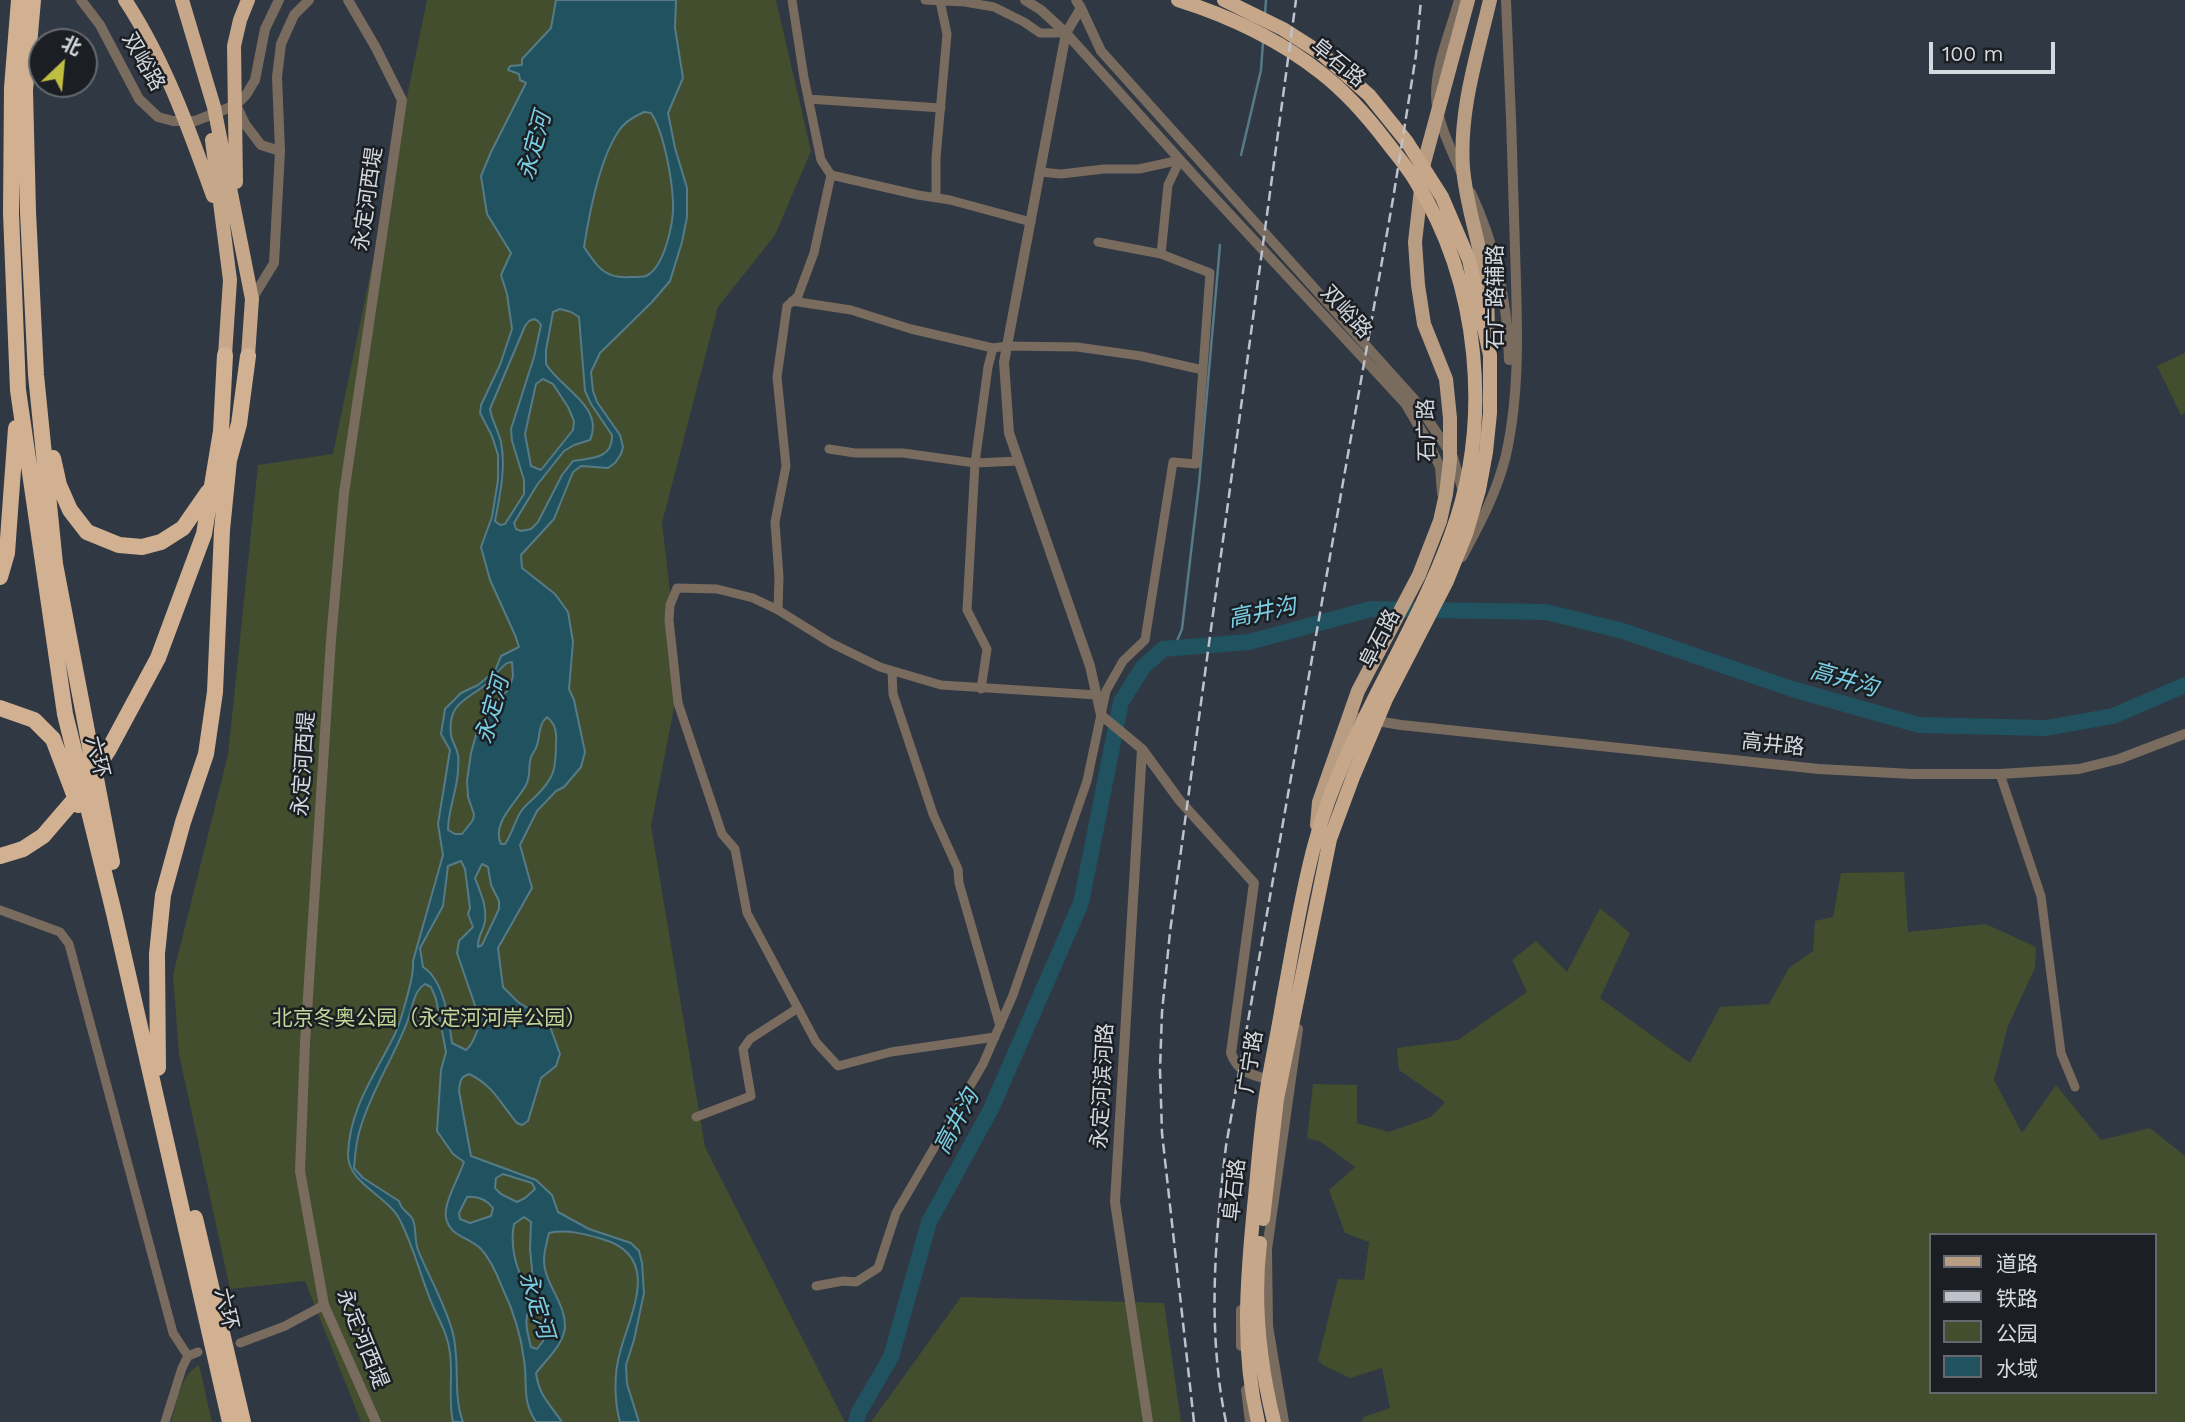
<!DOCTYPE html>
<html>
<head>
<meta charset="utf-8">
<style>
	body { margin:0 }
	#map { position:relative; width:2185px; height:1422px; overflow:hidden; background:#303843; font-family:"Work Sans","Noto Sans SC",sans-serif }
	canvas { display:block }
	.legend { position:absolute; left:1929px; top:1233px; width:228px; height:161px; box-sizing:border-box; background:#1b1f24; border:2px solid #65696f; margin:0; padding:9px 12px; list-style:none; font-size:21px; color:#d4d9e0 }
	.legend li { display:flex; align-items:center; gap:14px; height:35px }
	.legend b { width:35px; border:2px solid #65696f }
	.north { position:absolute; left:28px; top:28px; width:70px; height:70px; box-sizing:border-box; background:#1b1f24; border:2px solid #65696f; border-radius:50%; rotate:26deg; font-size:19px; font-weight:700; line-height:28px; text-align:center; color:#d4d9e0 }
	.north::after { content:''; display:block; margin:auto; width:24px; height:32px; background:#c0be40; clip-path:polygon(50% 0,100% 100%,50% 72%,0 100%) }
	.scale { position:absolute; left:1929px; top:42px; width:126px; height:32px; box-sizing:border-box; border:4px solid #d4d9e0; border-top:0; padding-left:9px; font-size:21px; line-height:24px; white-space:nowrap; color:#d4d9e0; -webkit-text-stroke:5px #1b1f24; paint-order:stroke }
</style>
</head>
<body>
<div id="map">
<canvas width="2185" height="1422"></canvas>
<ul class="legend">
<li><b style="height:9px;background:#b99d83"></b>道路</li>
<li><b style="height:9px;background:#bec3cb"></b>铁路</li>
<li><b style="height:19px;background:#424e2d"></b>公园</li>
<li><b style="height:19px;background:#20535f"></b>水域</li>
</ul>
<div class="north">北</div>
<div class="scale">100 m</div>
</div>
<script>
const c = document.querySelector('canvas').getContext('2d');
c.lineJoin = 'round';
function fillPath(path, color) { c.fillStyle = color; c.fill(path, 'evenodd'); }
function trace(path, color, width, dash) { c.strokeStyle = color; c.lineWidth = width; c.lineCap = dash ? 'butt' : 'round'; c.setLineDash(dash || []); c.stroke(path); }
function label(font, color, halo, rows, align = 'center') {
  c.font = font + ' "Work Sans","Noto Sans SC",sans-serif'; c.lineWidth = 5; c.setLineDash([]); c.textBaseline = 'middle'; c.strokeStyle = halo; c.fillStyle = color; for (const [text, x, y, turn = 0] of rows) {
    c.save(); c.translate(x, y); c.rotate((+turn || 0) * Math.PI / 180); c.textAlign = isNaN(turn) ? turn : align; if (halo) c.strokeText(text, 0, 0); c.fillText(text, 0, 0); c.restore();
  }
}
const green = new Path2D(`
	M427,0H776L811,151L775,235L718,307L662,523L680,677L651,826L705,1147L845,1422H361L305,1281L230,1289L179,1054L173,975L228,755L258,465L333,454Z
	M2185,353V413L2181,415L2157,366Z
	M1904,872L1908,932L1986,924L2036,947L2035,968L2008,1026L1994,1080L2022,1133L2056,1085L2101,1140L2150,1128L2185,1156V1422H1361L1364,1417L1390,1408L1382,1368L1350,1378L1323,1365L1318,1360L1338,1279L1364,1280L1369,1242L1345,1233L1329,1190L1355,1167L1321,1142L1307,1138L1313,1084L1357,1085V1123L1389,1132L1431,1117L1445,1102L1399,1070L1397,1048L1458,1040L1527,992L1512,960L1536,941L1567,972L1600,908L1630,933L1600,998L1690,1063L1720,1007L1769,1004L1789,968L1813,951L1815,921L1833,917L1841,873ZM1931,1235H2155V1392H1931Z
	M961,1297L1164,1303L1181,1422H871Z
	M199,1365L212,1422H171C177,1403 180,1375 199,1365Z`);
const water = new Path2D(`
	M556,0H676L675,28L683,78L668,113L675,148L687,188V217L682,242L670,281L652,302L600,353L591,372L593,391L597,402L620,435L623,447L621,454L615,463L608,468L581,466L573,472L554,519L521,555L522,568L555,594L568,612L573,642L569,689L574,700L585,752L581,767L564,787L556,791L537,811L520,845L532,888L498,948L503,987L518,1002L548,1021L560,1054L556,1066L541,1078L528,1121L522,1125L517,1123C500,1103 493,1085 469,1074C460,1077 460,1082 459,1091L471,1156L536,1180L552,1195L558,1212L589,1229L631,1243L639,1251L642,1263L644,1293L634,1340L626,1365L627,1384L639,1422H620C614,1401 614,1373 620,1352C631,1312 662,1256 602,1239C585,1234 567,1229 549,1233C547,1242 544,1251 544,1260C544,1284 566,1303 565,1327C564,1344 546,1360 536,1373C539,1396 550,1404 562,1422H536C521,1399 528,1384 524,1360C521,1335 513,1310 502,1287C497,1274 491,1260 481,1249C470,1237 450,1237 446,1218C443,1204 459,1177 464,1162L453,1154L437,1131L441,1070L446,1052L436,999L431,987L425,984C414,991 413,1005 409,1017C396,1054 373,1087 361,1126C356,1140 355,1154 354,1168L363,1178L399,1201C401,1210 407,1211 412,1218C417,1226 414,1240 418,1250C429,1277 444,1302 452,1330C461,1360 452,1393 463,1422H453C448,1401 453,1376 450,1353C448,1333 437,1317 430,1299C420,1274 411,1238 397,1215C384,1195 348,1182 348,1155C349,1110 374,1076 393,1038C400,1025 403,1011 407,997C410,985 414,974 413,961L443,855L438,824L450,750L441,734L445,709L461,693L478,685L495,671L501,656L519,647L515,635L490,580L481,547L492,517L498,480V455L492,436L480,413L481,405L500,365L512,329L507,294L501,275L511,253L487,214L481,176L491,152L526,83L520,80L519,74L508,70L510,66L522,65V59L551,28ZM644,112L651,113C664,132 672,179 673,202C674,221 665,267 646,276C642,277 634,277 630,277C605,279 597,267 584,247C589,215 600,159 618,132C623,123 635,116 644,112ZM560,309L571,312L579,317L585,391L591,404L612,435C613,459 591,458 573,461L562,475L538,522L531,529L521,531L516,529L514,523L537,485L564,451L574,445L590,440C605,407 560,388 546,364V350L553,312ZM534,319L538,321L541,325L534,357L511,429L512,441L524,480V494L505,524L500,525L495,521C500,495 506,468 501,442C498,430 492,421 490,409L525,326L529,321ZM543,379L553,384L568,407L574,421L573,430L541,470L531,466L525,434L536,384ZM512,662L513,676L509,689L485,714L476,735L471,753L467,781L468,797L474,814L473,820L462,834H455L448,830C448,810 457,791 458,771C458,766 459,760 458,755C457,748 452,742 451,735C447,702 468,700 489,682C495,676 500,668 507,663ZM547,717C555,723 557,732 556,742C556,768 555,778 535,797C530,802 523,807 520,813C514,823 512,834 505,844H501C491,823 517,802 526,785C531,776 528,766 531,757C532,754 535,751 536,748C541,736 537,726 547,717ZM461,861L465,869L470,908L468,914L473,927L459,941L457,953L481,1023C475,1032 475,1043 466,1050L452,1043C449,1020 444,980 423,967L420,948L443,906L448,866ZM482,864L488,867L491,885L499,901V909L482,945L478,947C477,937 484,930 485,921C487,905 480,892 475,878ZM503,1174L532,1183L535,1189L525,1198L517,1202L501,1194L495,1188L496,1178ZM467,1197C478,1196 486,1199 493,1208L491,1216L470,1223L460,1219L459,1213ZM524,1217L531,1222L530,1249L533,1280L526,1285C515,1268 510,1244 514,1224ZM536,1302L543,1303L549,1313L543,1341L537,1349L531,1347C527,1330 521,1314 536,1302Z`);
const stream = new Path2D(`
	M1265,14L1266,0
	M1241,155L1261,70L1263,42
	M1174,648L1182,629L1199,484L1220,245`);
const river = new Path2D(`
	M856,1422L859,1412L891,1357L929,1222L991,1109L1081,903L1121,702L1143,667L1163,649L1249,642L1371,609L1546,612L1623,631L1792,689L1919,725L2046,728L2113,716L2185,685`);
const minor = new Path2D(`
	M792,0L804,78L821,160L831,175L918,195L950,200L1031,222
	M925,0L965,2L994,7L1024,22L1040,33H1066
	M808,99L941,108
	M1040,172L1061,174L1104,169H1139L1180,160
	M936,198V158L947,34L940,1
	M1161,254L1168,185L1180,160
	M792,301L851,310L911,329L993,348L1007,346L1077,347L1141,356L1203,370
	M829,449L855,453H903L975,463L1019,461
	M778,610L779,577L775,522L786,466L777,377L787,306L798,296L814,253L831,175
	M892,671L893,694L933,814L958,869L959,883L1000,1026
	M981,689L987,649L967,610L975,463L988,367L993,348
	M2000,774L2041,896L2061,1053L2075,1087
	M0,910L60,932L69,944L173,1333L188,1356
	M995,1037L891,1052L838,1066L816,1042L747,913L735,849L722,834L678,703L669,620L670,605L677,588L717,589L753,598L778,610L831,643L880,667L941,685L1097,695
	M696,1117L751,1096L743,1049L750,1039L798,1008
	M816,1286L843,1281L856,1282L878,1268L896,1213L983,1064L1013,995L1087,781L1106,691L1123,661L1145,640L1173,462L1196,464L1210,273L1161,254L1098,242
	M240,1343L285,1326L324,1305
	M165,1422L182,1368L188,1356L198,1352`);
const tertiary = new Path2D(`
	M81,0L100,25L139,99L158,117L173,121H195L236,105L246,95L255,80L265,29L279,0
	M348,0L376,48L402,100L344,493L331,640L305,1043L300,1171L324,1305L376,1422
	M1025,0L1041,10L1066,33L1199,181L1405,403L1428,442L1440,467L1442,493
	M1076,0L1081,8L1101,51L1414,399L1453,457L1462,488
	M1459,0C1451,30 1436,63 1436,95C1436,119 1451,150 1461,172
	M1081,8L1066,33L1004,362L1009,433L1090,666L1101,715L1142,749L1180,801L1254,883L1231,1053C1237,1071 1251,1075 1267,1079
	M237,107L245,124L261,145L280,151
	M1471,193C1495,244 1508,303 1509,360
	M252,299L274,263L280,151L277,77L281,44L294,15L309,0
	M1462,557C1480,524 1497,492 1506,455C1521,389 1517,317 1515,249C1513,166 1510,83 1506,0
	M1353,717L1401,725L1819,769L1912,774H2000L2079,769L2119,759L2185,734
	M1142,749L1115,1202L1148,1422
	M1241,1310V1346
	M1246,1390L1250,1422
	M1284,1422L1268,1326L1267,1249L1298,1029`);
const primary = new Path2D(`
	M1488,326C1487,308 1488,290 1484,272C1478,237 1466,204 1463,168C1459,110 1477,56 1490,0
	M1317,825L1319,802L1358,691L1419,575L1440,521L1446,494L1450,461V418L1446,379L1424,324L1418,285L1415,242L1424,163L1468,0`);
const trunk = new Path2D(`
	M125,0C164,59 189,129 213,196
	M182,0L214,107L252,299L248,356
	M1178,0C1229,16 1278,39 1320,72C1346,92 1367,116 1386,141C1396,154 1407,167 1415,180C1480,283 1493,422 1451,535C1413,641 1344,734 1315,843C1301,894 1293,948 1283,1000C1278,1032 1271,1063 1266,1095C1260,1132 1258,1170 1254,1207C1247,1280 1241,1350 1258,1422
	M1224,0L1283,29L1322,54L1369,95L1407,142L1442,197L1469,260L1490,355V413L1486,452L1479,490L1466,534L1447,581L1386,699L1353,777L1330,839L1277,1099L1263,1219
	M212,140L230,280L225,355
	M236,182L234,46L240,20L248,0
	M1260,1243C1253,1301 1260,1365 1274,1422`);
const motorway = new Path2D(`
	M19,0L12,88L11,213L18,390L65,714L114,913L230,1422
	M33,0L25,90L28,212L36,375L55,564L112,862
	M53,458L59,485L70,510L87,532L119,545L142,547L161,542L183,528L208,492
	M0,577L7,553L16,428
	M0,708L34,720L53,739L78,805
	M0,856L23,849L43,836L80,793L109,749L158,658L204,534L221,431L225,355
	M158,1068L157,954L163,895L183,822L206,754L215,692L222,530L229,460L239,424L248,356
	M195,1218L243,1422`);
const rail = new Path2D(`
	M1194,1422L1162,1133L1160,1070L1162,1012L1170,932L1296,0
	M1226,1422C1207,1331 1215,1238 1226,1146L1393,199L1416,55L1421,0`);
const streetNames = [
	["双峪路",143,62,60],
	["阜石路",1338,63,39],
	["永定河西堤",368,199,-82],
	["石广路辅路",1496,297,-90],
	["双峪路",1346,312,47],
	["石广路",1427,430,-91],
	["阜石路",1380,639,-63],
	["高井路",1773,745,6],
	["六环",97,757,76],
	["永定河西堤",304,764,-86],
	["广宁路",1251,1062,-81],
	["永定河滨河路",1103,1086,-87],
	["阜石路",1235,1190,-84],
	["六环",226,1309,77],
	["永定河西堤",362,1339,68]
];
const parkNames = [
	["北京冬奥公园（永定河河岸公园）",429,1019]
];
const waterNames = [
	["永定河",535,146,-75],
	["高井沟",1262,613,-12],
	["高井沟",1844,680,16],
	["永定河",493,710,-75],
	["高井沟",957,1122,-62],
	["永定河",536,1305,73]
];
fillPath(green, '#424e2d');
fillPath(water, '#20535f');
trace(water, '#567b86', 2);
trace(stream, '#567b86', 2.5);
trace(river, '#20535f', 16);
trace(minor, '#796b5e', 9);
trace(tertiary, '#796b5e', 10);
trace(primary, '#b99d83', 14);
trace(trunk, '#c6a78a', 14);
trace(motorway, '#d2b192', 16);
trace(rail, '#bec3cb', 2.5, [10, 5]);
label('21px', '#d4d9e0', '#1b1f24', streetNames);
label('21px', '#c0d798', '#1b1f24', parkNames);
label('italic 23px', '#79cee3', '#1b1f24', waterNames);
</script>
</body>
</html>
